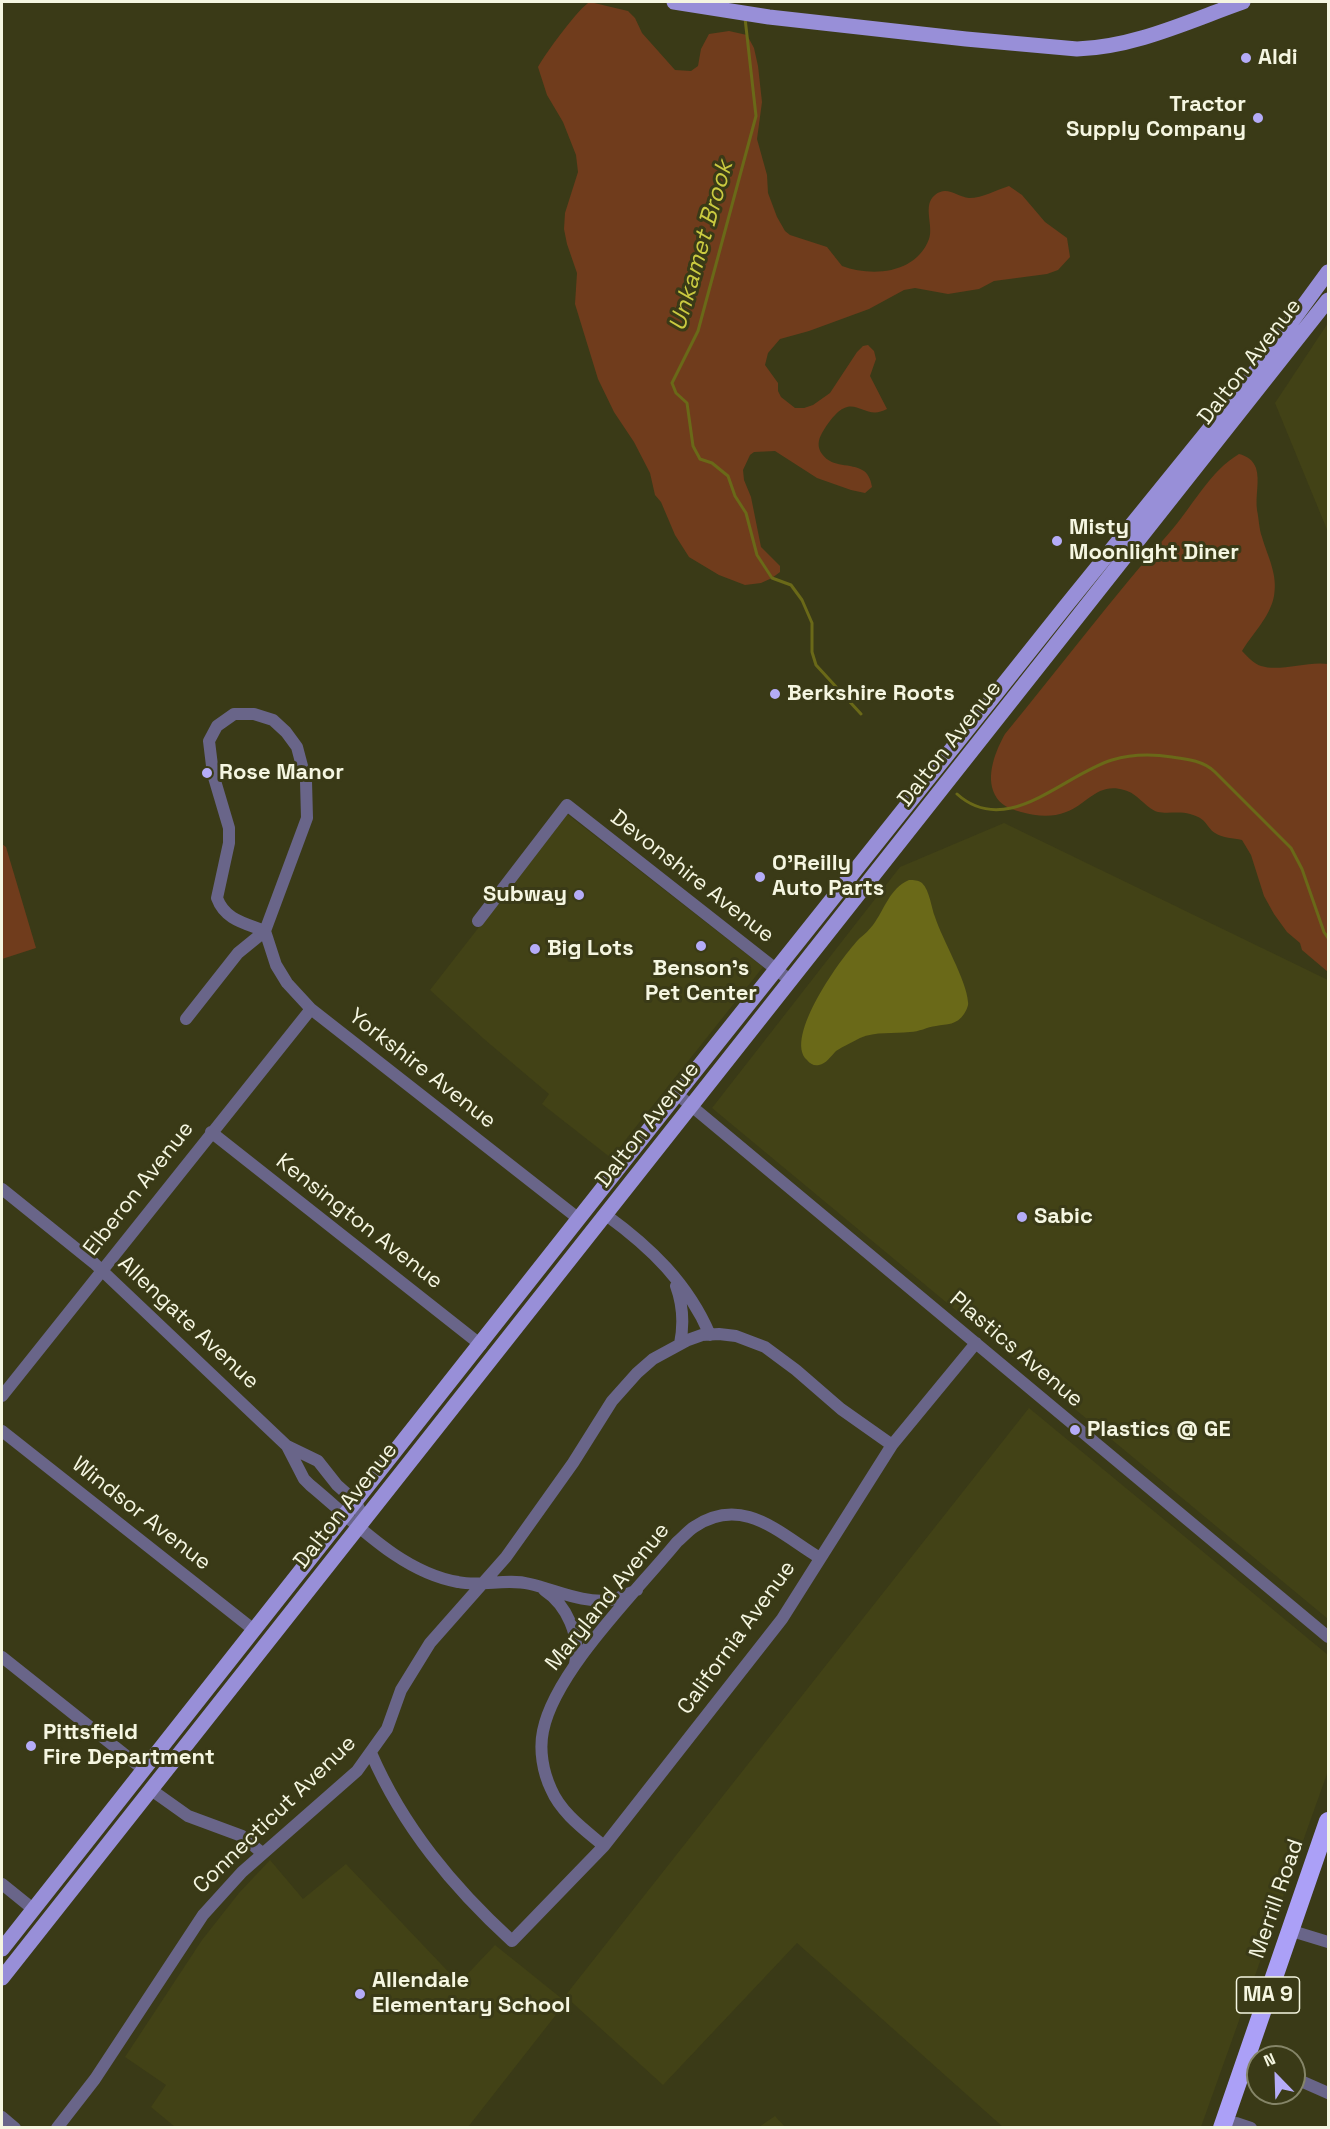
<!DOCTYPE html>
<html>
<head>
<meta charset="utf-8">
<style>
	body { margin:0 }
	#map { position:relative; width:1330px; height:2129px; overflow:hidden; background:#3a3a17; font-family:"Space Grotesk",sans-serif }
	canvas { display:block }
	.frame { position:absolute; inset:0; border:3px solid #f5f6e1; pointer-events:none }
	.north { position:absolute; left:1246px; top:2045px; width:60px; height:60px; box-sizing:border-box; background:#3a3a17; border:2px solid #858568; border-radius:50%; rotate:337deg; font-size:16px; font-weight:700; line-height:24px; text-align:center; color:#f5f6e1 }
	.north::after { content:''; display:block; margin:auto; width:21px; height:27px; background:#b5acf8; clip-path:polygon(50% 0,100% 100%,50% 72%,0 100%) }
</style>
</head>
<body>
<div id="map">
<canvas width="1330" height="2129"></canvas>
<div class="frame"></div>
<div class="north">N</div>
</div>
<script>
const c = document.querySelector('canvas').getContext('2d');
c.lineJoin = 'round';
function fillPath(path, color) { c.fillStyle = color; c.fill(path, 'evenodd'); }
function trace(path, color, width, dash) { c.strokeStyle = color; c.lineWidth = width; c.lineCap = dash ? 'butt' : 'round'; c.setLineDash(dash || []); c.stroke(path); }
function label(font, color, halo, rows, align = 'center') {
  c.font = font + ' "Space Grotesk",sans-serif'; c.lineWidth = 6; c.setLineDash([]); c.textBaseline = 'middle'; c.strokeStyle = halo; c.fillStyle = color; for (const [text, x, y, turn = 0] of rows) {
    c.save(); c.translate(x, y); c.rotate((+turn || 0) * Math.PI / 180); c.textAlign = isNaN(turn) ? turn : align; if (halo) c.strokeText(text, 0, 0); c.fillText(text, 0, 0); c.restore();
  }
}
const built = new Path2D(`
	M1328,323V532L1275,403Z
	M567,814L763,967L611,1158L542,1104L549,1094L484,1039L430,990Z
	M1004,823L1328,980V1619L712,1108L900,867Z
	M1029,1408L1328,1655V1771L1201,2127H1003L797,1943L663,2085L565,1996Z
	M270,1860L303,1899L346,1864L459,1983L495,1945L566,2002L468,2127H175L151,2107L166,2085L125,2057L202,1940L239,1893Z
	M775,2116L785,2127H759Z`);
const green = new Path2D(`
	M590,2L628,11L635,18L642,33L675,70L691,71L698,66L701,49L709,34L729,31L747,35L754,48L758,66L762,102L757,139L767,175L768,193L777,217L785,231L790,235L827,247L842,266C872,277 916,274 929,239C934,226 922,205 935,195C947,185 957,197 969,198C983,198 996,190 1009,186L1022,195L1045,222L1067,238L1070,257L1058,270L1047,274L994,281L979,289L948,294L915,288L904,290L869,309L809,331L780,339L768,353L765,365L778,383V391L781,397L795,408H804L813,405L830,393L857,352L863,346L868,345L874,351L876,359L870,376L887,409C860,424 853,381 822,433C818,440 817,447 822,454C833,469 850,462 864,471C869,475 871,481 872,487L865,493L851,490L817,478L775,451L754,452L750,455L743,470L744,480L751,497L761,547L780,566V572L772,578L761,583L745,585L719,575L689,557L675,535L661,502L655,495L650,473L634,442L614,412L598,379L575,304L577,273L567,244L564,229L565,213L578,172L576,155L563,122L547,95L538,67C545,54 580,6 590,2Z
	M1239,454C1247,456 1253,460 1256,468C1260,481 1255,496 1257,510C1259,519 1259,529 1262,537C1268,558 1278,574 1274,596C1270,617 1253,633 1242,651C1247,656 1254,664 1261,666C1280,672 1307,661 1328,664V972L1302,950L1300,943L1287,932L1274,914L1264,896L1251,855L1242,840C1233,838 1223,838 1215,833C1205,826 1208,819 1190,814C1180,811 1167,814 1158,812C1145,808 1138,793 1124,790C1097,782 1087,805 1066,812C1051,818 1036,816 1021,812C1010,809 1000,805 995,795C985,776 996,750 1005,734C1060,667 1113,597 1170,532C1192,507 1210,471 1239,454Z
	M2,844L6,847L36,948L2,959Z`);
const water = new Path2D(`
	M909,880C914,880 918,880 922,883C930,891 931,907 935,917C942,939 967,981 968,1002C969,1005 966,1011 964,1014C957,1025 947,1024 936,1026C927,1027 919,1032 910,1032C893,1034 876,1031 860,1038C853,1042 843,1046 836,1051C831,1056 826,1064 819,1065C814,1066 810,1064 807,1060C783,1038 842,956 860,938C865,934 869,930 873,925C885,909 889,889 909,880Z`);
const stream = new Path2D(`
	M745,18L756,116L698,331L672,383L676,393L687,403L693,446L700,459L712,463L728,476L735,496L746,513L757,555L772,578L791,585L802,600L812,623V652L816,665L861,714
	M957,794C1007,839 1063,775 1112,760C1132,754 1152,754 1172,757C1187,759 1204,761 1215,772L1291,848L1302,869L1324,932L1328,938`);
const minor = new Path2D(`
	M478,921L567,805L791,981
	M186,1019L238,953L265,931C245,923 225,920 217,898L229,843V828L213,774L209,741L217,726L234,714H254L273,720L286,732L297,747L306,781L307,818L265,931L276,965L287,983L311,1009L579,1219
	M677,1094L1328,1637
	M211,1132L481,1345
	M2,1189L94,1263L287,1446L304,1479L310,1485C354,1521 400,1572 458,1582C482,1587 506,1578 530,1584C556,1590 584,1604 611,1600C620,1598 629,1593 637,1590
	M606,1215C650,1247 688,1283 710,1335
	M676,1286C683,1305 684,1324 680,1344
	M2,1396L311,1009
	M2,1431L254,1630
	M287,1446L318,1461L337,1485L356,1502L361,1513L359,1526
	M544,1590C567,1605 581,1637 575,1664
	M2,1657L144,1770
	M371,1753C403,1827 453,1887 512,1941L604,1846L782,1619L892,1445L976,1343
	M150,1789L188,1816L242,1836L262,1853
	M604,1846C585,1830 561,1813 551,1789C543,1772 539,1750 543,1731C555,1671 637,1591 677,1542C683,1537 688,1531 694,1527C743,1494 780,1534 820,1558
	M2,1884L33,1909
	M1292,1931L1328,1942
	M1246,2060L1258,2064
	M1294,2078L1328,2093
	M2,2117L15,2128
	M57,2128L95,2079L203,1915L242,1872L357,1771L387,1729L401,1690L430,1643L506,1557L573,1463L612,1401L637,1373L653,1359L688,1340L702,1335L719,1334L736,1336L765,1347L796,1370L841,1409L892,1445
	M1227,2128L1236,2123L1251,2128`);
const major = new Path2D(`
	M674,2L769,17L966,39L1077,49C1135,47 1189,21 1243,2
	M2,1949L688,1080L1065,607L1249,380L1328,272
	M2,1978L1328,300`);
const highway = new Path2D(`
	M1222,2128L1328,1821`);
const markers = [
	[1246,58,6,"#b5acf8"],
	[1258,118,6,"#b5acf8"],
	[1057,541,6,"#b5acf8"],
	[775,694,6,"#b5acf8"],
	[207,773,6,"#b5acf8"],
	[760,877,6,"#b5acf8"],
	[579,895,6,"#b5acf8"],
	[701,946,6,"#b5acf8"],
	[535,949,6,"#b5acf8"],
	[1022,1217,6,"#b5acf8"],
	[1075,1430,6,"#b5acf8"],
	[31,1746,6,"#b5acf8"],
	[360,1994,6,"#b5acf8"]
];
const shields = [
	[1268,1995,63]
];
const shieldNames = [
	["MA 9",1268,1995]
];
const poiNames = [
	["Aldi",1258,58],
	["Tractor",1246,105,"right"],
	["Supply Company",1246,130,"right"],
	["Misty",1069,528],
	["Moonlight Diner",1069,553],
	["Berkshire Roots",787,694],
	["Rose Manor",219,773],
	["O'Reilly",772,864],
	["Auto Parts",772,889],
	["Subway",567,895,"right"],
	["Big Lots",547,949],
	["Benson's",701,969,"center"],
	["Pet Center",701,994,"center"],
	["Sabic",1034,1217],
	["Plastics @ GE",1087,1430],
	["Pittsfield",43,1733],
	["Fire Department",43,1758],
	["Allendale",372,1981],
	["Elementary School",372,2006]
];
const streetNames = [
	["Dalton Avenue",1250,362,-52],
	["Dalton Avenue",950,744,-52],
	["Devonshire Avenue",692,877,38],
	["Yorkshire Avenue",422,1069,38],
	["Dalton Avenue",648,1125,-52],
	["Elberon Avenue",139,1189,-52],
	["Kensington Avenue",359,1222,38],
	["Allengate Avenue",188,1323,43],
	["Plastics Avenue",1016,1350,40],
	["Dalton Avenue",346,1506,-52],
	["Windsor Avenue",141,1514,38],
	["Maryland Avenue",608,1597,-51],
	["California Avenue",737,1638,-54],
	["Connecticut Avenue",275,1815,-44],
	["Merrill Road",1277,1899,-71]
];
const waterNames = [
	["Unkamet Brook",702,246,-74]
];
fillPath(built, '#424216');
fillPath(green, '#703c1c');
fillPath(water, '#6a6918');
trace(stream, '#6a6918', 3);
trace(minor, '#696589', 12);
trace(major, '#988fd8', 15);
trace(highway, '#aba0f7', 18);
for (const [x, y, r, color] of markers) { const dot = new Path2D(); dot.arc(x, y, r, 0, 2 * Math.PI); c.fillStyle = color; c.fill(dot); trace(dot, '#3a3a17', 2); }
for (const [x, y, w] of shields) { const box = new Path2D(); box.roundRect(x - w / 2, y - 18, w, 36, 4.5); c.fillStyle = '#3a3a17'; c.fill(box); trace(box, '#f5f6e1', 1.5); }
label('bold 21px', '#f5f6e1', null, shieldNames);
label('bold 22px', '#f5f6e1', '#3a3a17', poiNames, 'left');
label('22px', '#f5f6e1', '#3a3a17', streetNames);
label('italic 24px', '#caca40', '#3a3a17', waterNames);
</script>
</body>
</html>
